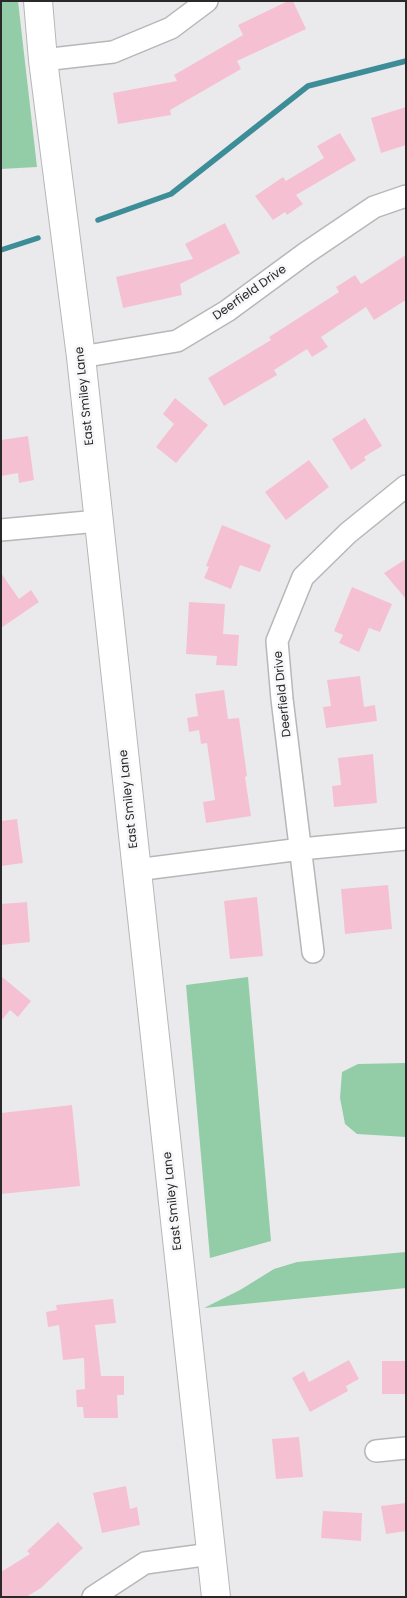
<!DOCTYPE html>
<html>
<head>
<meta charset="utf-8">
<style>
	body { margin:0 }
	#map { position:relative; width:407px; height:1598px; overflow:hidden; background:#eaeaec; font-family:Poppins,sans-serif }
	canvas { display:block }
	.frame { position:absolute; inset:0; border:2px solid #292929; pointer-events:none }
</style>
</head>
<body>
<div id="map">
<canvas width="407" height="1598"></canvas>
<div class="frame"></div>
</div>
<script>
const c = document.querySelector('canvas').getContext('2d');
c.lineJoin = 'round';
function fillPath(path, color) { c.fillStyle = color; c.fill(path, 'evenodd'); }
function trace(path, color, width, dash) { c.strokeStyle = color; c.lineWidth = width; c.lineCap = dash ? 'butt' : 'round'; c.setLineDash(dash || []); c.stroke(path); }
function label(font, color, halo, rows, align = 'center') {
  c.font = font + ' Poppins,sans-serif'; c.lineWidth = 5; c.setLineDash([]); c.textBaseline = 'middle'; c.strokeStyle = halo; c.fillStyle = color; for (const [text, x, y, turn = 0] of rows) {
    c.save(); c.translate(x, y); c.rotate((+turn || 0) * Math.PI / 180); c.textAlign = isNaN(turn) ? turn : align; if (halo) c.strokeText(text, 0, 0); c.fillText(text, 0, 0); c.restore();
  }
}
const green = new Path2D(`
	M1,1H18L37,167L1,169Z
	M248,977L271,1241L210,1258L186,985Z
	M406,1063V1137L357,1134L345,1124L340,1098L342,1072L358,1064Z
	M406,1252V1288L204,1308L240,1290L274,1269L297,1262Z`);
const stream = new Path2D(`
	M98,220L171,194L308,86L406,61
	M1,250L38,238`);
const building = new Path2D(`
	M288,1H293L306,29L237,61L241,69L170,110L171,115L118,124L113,93L177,81L174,75L243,35L238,25Z
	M406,107V145L381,153L371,118Z
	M340,133L356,160L296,195L303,204L287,215L285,212L273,220L255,196L283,177L286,181L324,158L317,146Z
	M225,223L240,253L180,284L182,295L123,308L116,277L193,259L185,244Z
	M406,255V300L374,320L366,307L321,337L328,347L312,357L307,349L274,370L277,375L224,406L208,378L271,340L269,337L339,292L336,287L355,275L361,284Z
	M175,398L208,425L176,463L156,447L174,424L163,414Z
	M365,418L382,446L364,457L366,460L351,470L332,439Z
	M28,436L34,480L19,483L18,473L1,476V440Z
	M309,460L329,487L286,520L265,492Z
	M222,525L271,545L260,572L240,565L231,589L204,578L209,567L206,566Z
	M406,559V599L384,573Z
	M1,573L19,599L31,590L39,602L1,628Z
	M352,587L392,604L380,632L369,628L359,652L339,643L343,635L334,631Z
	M189,602L225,604L223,634L239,635L237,666L216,665L217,656L186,654Z
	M360,676L364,707L375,705L377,721L326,728L323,707L331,706L327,680Z
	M224,690L228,719L239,718L247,776L245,777L251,816L206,823L203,802L215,800L207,743L201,744L199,730L189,732L187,718L198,716L195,694Z
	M373,754L377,803L334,807L332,786L341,785L338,758Z
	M17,819L23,863L1,866V821Z
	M388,885L392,929L345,934L341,889Z
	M257,897L263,956L230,959L224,901Z
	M27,902L30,942L1,945V904Z
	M1,976L31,1001L18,1017L10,1010L1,1021Z
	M72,1105L80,1186L1,1194V1113Z
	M113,1299L116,1323L95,1325L101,1376H124V1395H117L118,1418H84L83,1407H77L76,1390L85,1389L84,1358L63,1360L59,1325L48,1327L46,1312L57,1310L56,1305Z
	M349,1360L359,1379L346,1386L348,1391L310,1412L292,1378L304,1371L309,1382Z
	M382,1361H406L405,1394H382Z
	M299,1437L303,1477L276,1479L272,1439Z
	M126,1486L130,1509L137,1507L140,1525L102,1533L93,1493Z
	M406,1503V1531L386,1534L381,1506Z
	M323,1511L362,1513L361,1541L321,1538Z
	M58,1522L83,1548L41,1588L26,1597H1V1572L30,1554L27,1551Z`);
const street = new Path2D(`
	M43,60L113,52L171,28L207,1
	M81,357L177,341L227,311L306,253L374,207L406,196
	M1,530L98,521
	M136,870L301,849L406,839
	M313,952L282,699L277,641L303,577L348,533L406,486
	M376,1451L406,1448
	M93,1597L145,1563L211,1554`);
const secondary = new Path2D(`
	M38,1L43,60L81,357L216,1597`);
const streetNames = [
	["Deerfield Drive",250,293,-35],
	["East Smiley Lane",85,396,-96],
	["Deerfield Drive",283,694,-96],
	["East Smiley Lane",129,799,-96],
	["East Smiley Lane",173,1201,-96]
];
fillPath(green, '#92cda7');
trace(stream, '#3d8d98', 5.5);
fillPath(building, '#f5c1d2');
trace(street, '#b7b7b9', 24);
trace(secondary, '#b7b7b9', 30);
trace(street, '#fff', 21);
trace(secondary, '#fff', 28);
label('12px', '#292929', '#f7f7f9', streetNames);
</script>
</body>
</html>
